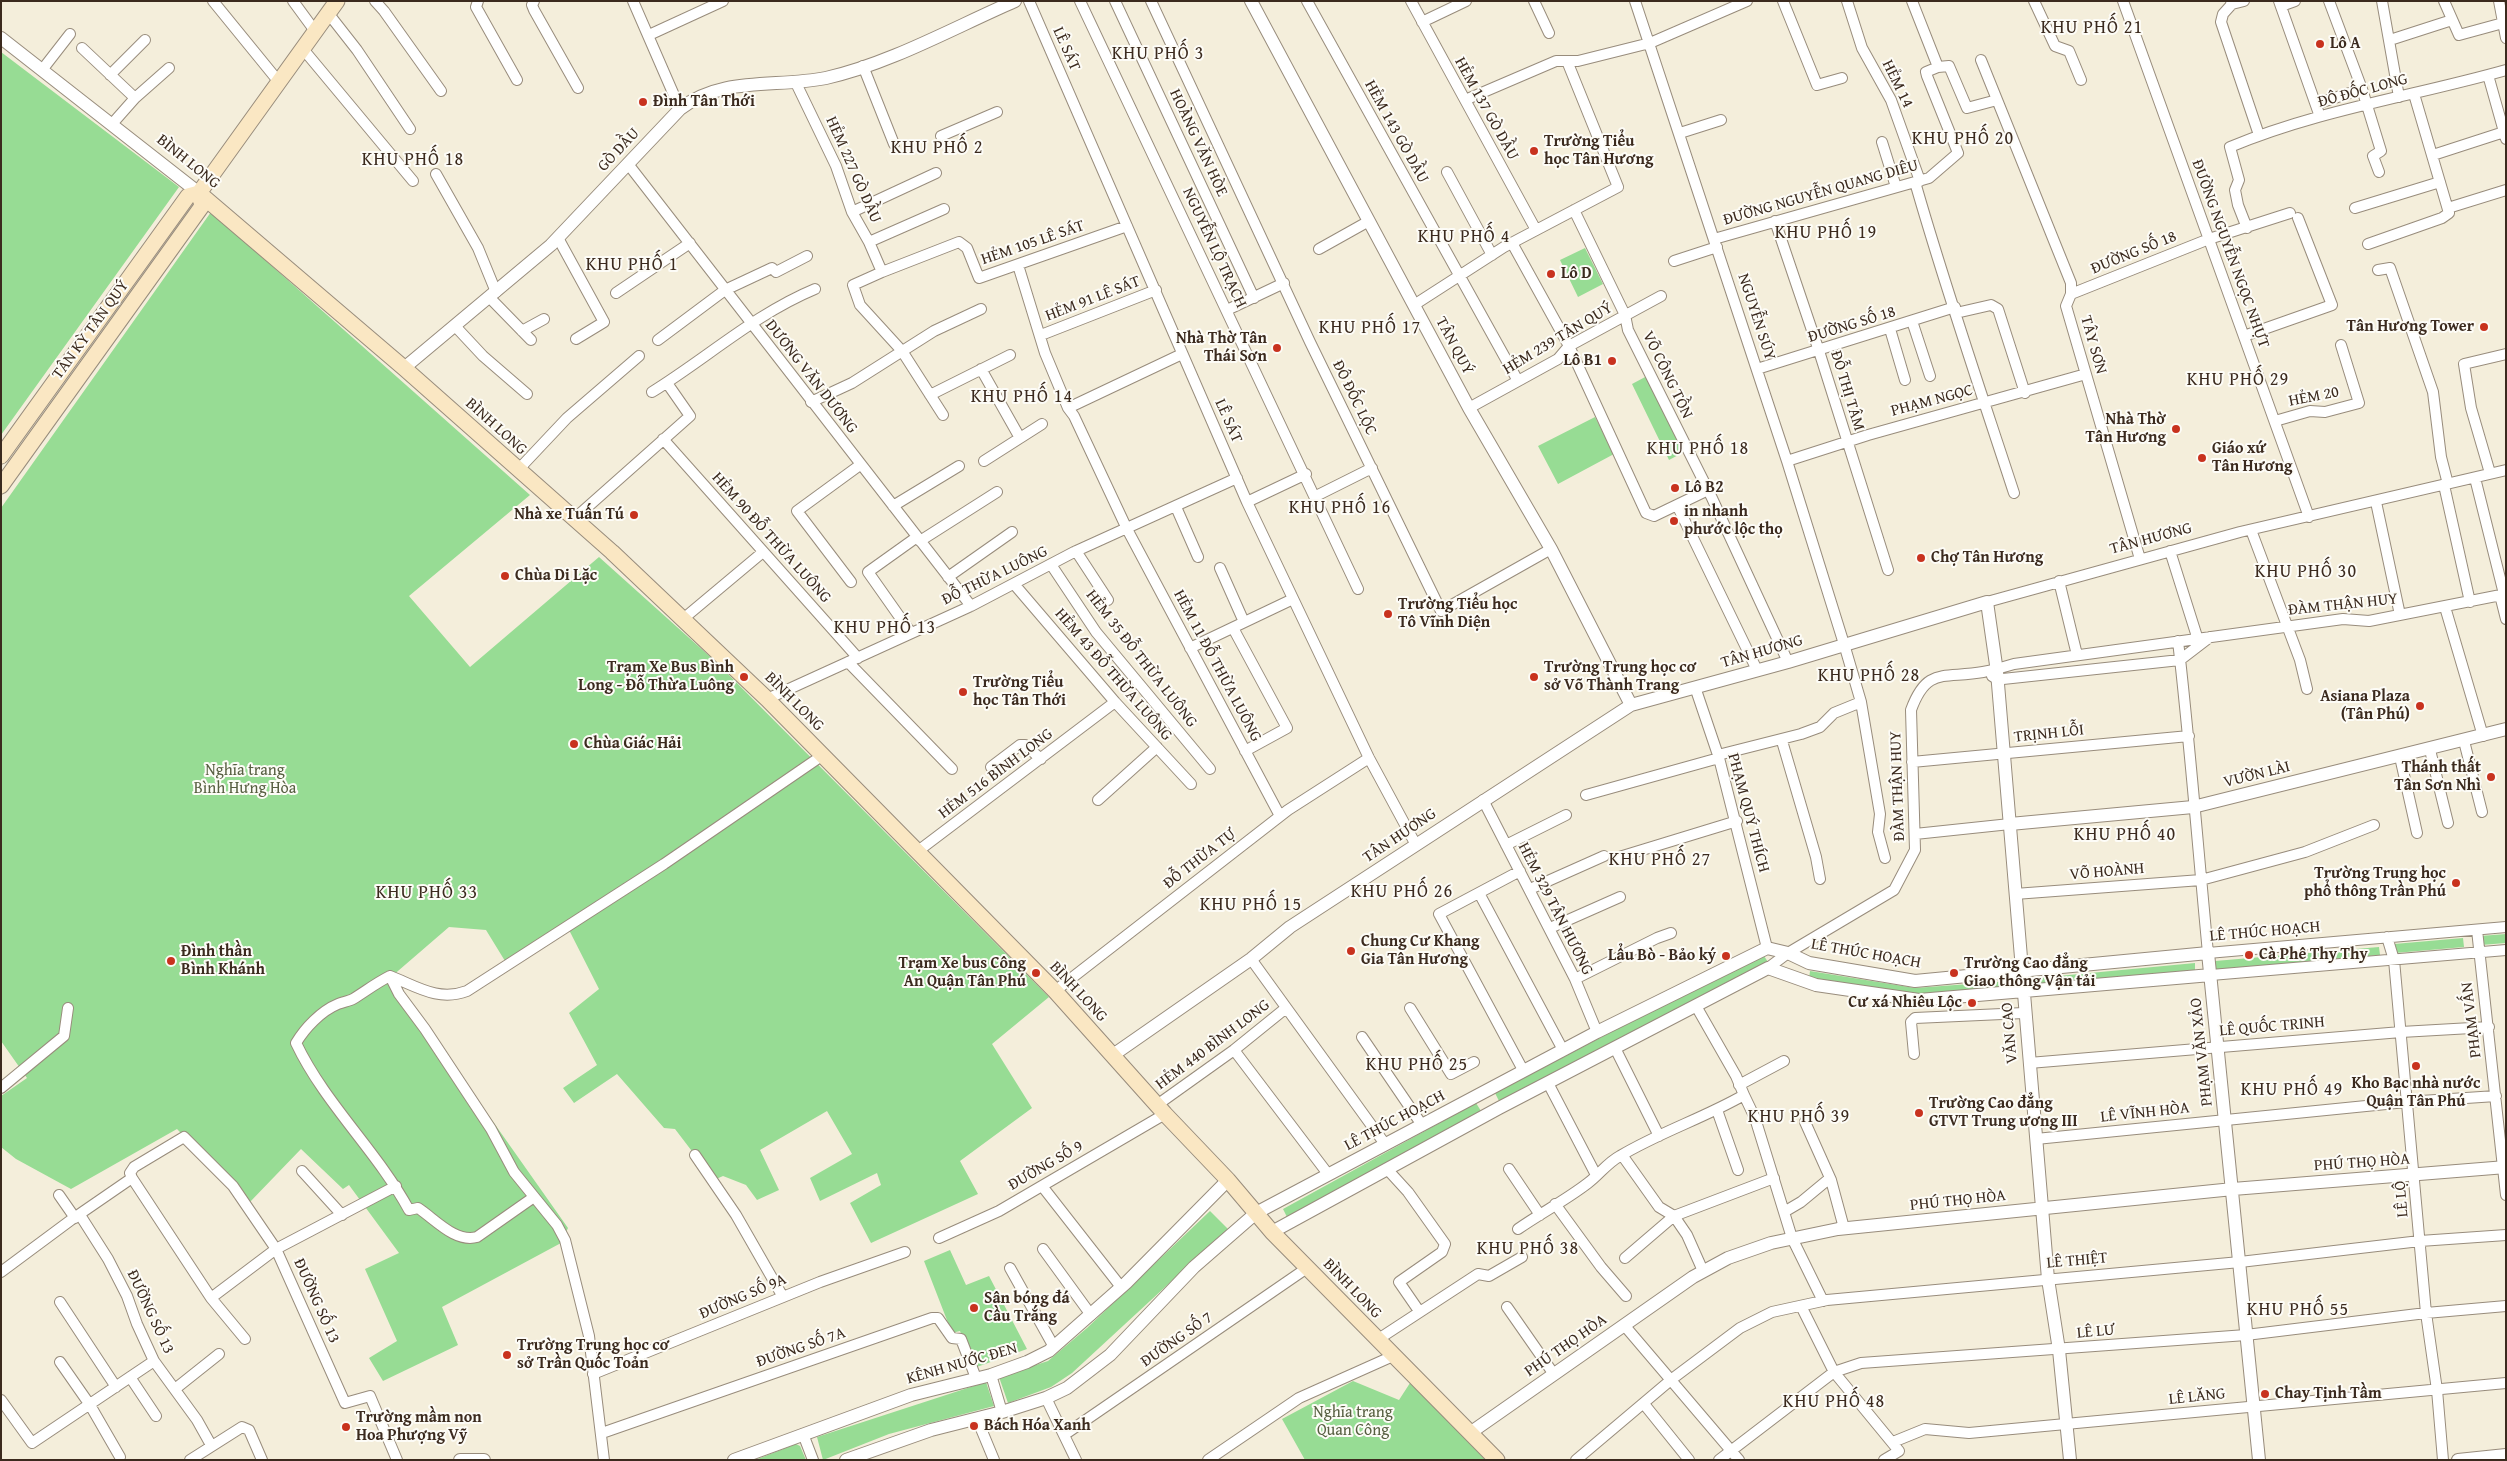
<!DOCTYPE html>
<html>
<head>
<meta charset="utf-8">
<style>
	body { margin:0 }
	#map { position:relative; width:2507px; height:1461px; overflow:hidden; background:#f4eedb; font-family:"Gentium Book Plus",serif }
	canvas { display:block }
	.frame { position:absolute; inset:0; border:2px solid #3b2a1e; pointer-events:none }
</style>
</head>
<body>
<div id="map">
<canvas width="2507" height="1461"></canvas>
<div class="frame"></div>
</div>
<script>
const c = document.querySelector('canvas').getContext('2d');
c.lineJoin = 'round';
function fillPath(path, color) { c.fillStyle = color; c.fill(path, 'evenodd'); }
function trace(path, color, width, dash) { c.strokeStyle = color; c.lineWidth = width; c.lineCap = dash ? 'butt' : 'round'; c.setLineDash(dash || []); c.stroke(path); }
function label(font, color, halo, rows, align = 'center') {
  c.font = font + ' "Gentium Book Plus",serif'; c.lineWidth = 4; c.setLineDash([]); c.textBaseline = 'middle'; c.strokeStyle = halo; c.fillStyle = color; for (const [text, x, y, turn = 0] of rows) {
    c.save(); c.translate(x, y); c.rotate((+turn || 0) * Math.PI / 180); c.textAlign = isNaN(turn) ? turn : align; if (halo) c.strokeText(text, 0, 0); c.fillText(text, 0, 0); c.restore();
  }
}
const green = new Path2D(`
	M1,52L179,187L1,435Z
	M211,212L530,495L409,596L470,667L599,557L716,662L1049,997L992,1044L1032,1108L960,1161L978,1194L871,1243L850,1203L881,1185L877,1173L820,1201L810,1178L852,1154L827,1111L760,1150L779,1190L757,1200L746,1185L723,1176L714,1180L675,1129L664,1128L617,1074L574,1103L563,1088L597,1065L569,1013L599,989L567,926L505,961L486,930L449,927L391,977L568,1228L561,1243L442,1307L458,1345L383,1381L369,1358L397,1341L365,1269L399,1253L349,1185L343,1189L301,1149L249,1203L177,1129L71,1189L16,1159L1,1147V1096L27,1078L1,1041V508Z
	M1585,248L1603,284L1578,297L1560,260Z
	M1647,376L1684,452L1669,460L1632,384Z
	M1595,417L1614,454L1558,484L1538,446Z
	M2506,934V943L2481,945L2480,936Z
	M2463,938L2464,947L2395,953L2394,944Z
	M2379,947L2380,955L2216,970L2215,961Z
	M1762,953L1768,962L1499,1101L1495,1093Z
	M2195,963V972L2028,986L2027,979Z
	M1810,971L1915,988L2009,981L2011,989L1915,995L1809,979Z
	M1476,1103L1481,1111L1287,1217L1283,1209Z
	M1210,1211L1228,1229L1072,1373L1051,1387L1008,1403L999,1377L1048,1361L1087,1328Z
	M950,1250L966,1285L989,1276L1027,1349L974,1368L960,1331L952,1333L924,1261Z
	M1353,1381L1399,1400L1410,1383L1488,1460H1305L1282,1419Z
	M986,1382L994,1406L889,1434L823,1460L817,1437Z
	M796,1444L800,1446L806,1460H755Z`);
const minor = new Path2D(`
	M213,1L279,82
	M293,1L315,31
	M375,1L384,11L441,91
	M478,1L476,7L517,80
	M534,1L532,5L534,10L578,88
	M633,1L680,109
	M1029,1L1247,502L1369,758L1416,845
	M1080,1L1358,589
	M1115,1L1254,298
	M1151,1L1310,342L1441,611L1551,549
	M1307,1L1518,381
	M1411,1L1536,230
	M1534,1L1549,33
	M1635,1L1787,461L1844,644L1861,702L1880,814L1878,832L1885,858
	M1783,1L1817,85L1842,78
	M1847,1L1862,48L1891,100L1920,181
	M1912,1L1938,67L1949,66L1967,108L1997,100
	M2034,1L2055,46L2069,51L2081,80
	M2123,1L2309,517
	M2231,1L2232,4L2244,1
	M2279,1L2318,111
	M2329,1L2362,89
	M2382,1L2399,97
	M2444,1L2459,35L2503,23
	M2499,1L2506,38
	M2232,4L2223,14L2221,22L2259,135
	M2281,6L2295,1
	M328,13L357,50L410,129
	M1422,22L1466,1
	M649,35L723,1
	M2390,40L2452,20
	M82,48L135,98L112,124
	M303,49L413,181
	M1981,60L2071,283V294L2066,306L2140,559
	M863,66L894,144
	M42,70L70,34
	M110,75L145,40
	M2488,75L2506,139
	M795,81L836,166L852,212L869,242L882,272
	M135,98L169,68
	M1465,100L1556,61H1578L1650,43L1747,1
	M2316,104L2362,89L2381,151L2373,156L2379,172
	M1680,133L1721,120
	M941,136L997,112
	M1882,142L1896,187
	M2433,155L2504,132
	M628,164L971,606
	M1447,172L1492,255
	M436,174L478,248L496,292
	M1915,182C1945,287 1980,389 2014,493
	M2355,208L2440,182
	M2448,208L2506,190
	M1574,210L1625,315L1628,330L1711,496L1788,662
	M852,212L936,173
	M1775,221L1819,351L1888,570
	M2247,228L2238,205L2235,190L2239,180L2230,147C2318,110 2414,96 2506,70
	M558,238L604,322L576,339
	M1714,239L1929,178L1958,153L1927,76L1926,72L1938,67
	M869,242L944,209
	M1512,243L1569,346L1646,513L1654,516L1708,490
	M2368,244L2442,218L2449,213L2414,94
	M1319,249L1369,221
	M1674,261L1717,247
	M1018,265L1045,353L1068,408L1074,416L1127,529L1280,816
	M2378,270L2390,268L2433,392L2441,457L2448,484
	M616,293L690,243
	M2071,294L2209,239L2290,213
	M489,297L531,340
	M1414,305L1504,247L1618,187L1567,61
	M1227,310L1284,283
	M1956,313L1991,305L1998,309L2025,393
	M1912,321L1930,376
	M455,326L483,356L527,394
	M1890,329L1905,380
	M522,331L544,319
	M1041,335L1156,290
	M2244,336L2332,305L2298,218
	M658,340L725,290L772,268L776,272L807,256
	M981,369L1020,438
	M1757,369L1955,307
	M652,392C707,358 755,314 815,289
	M930,395L1010,355
	M811,402L852,383L934,331L981,309
	M1068,408L1182,354
	M1469,408L1558,359L1569,346L1661,296
	M943,415L902,351L860,305L853,285L882,272L959,242L967,248L979,278L1127,226
	M2275,421L2310,411L2325,412L2359,403L2341,345
	M663,439L858,658
	M984,461L1042,424
	M1787,461L1868,435L2086,374
	M518,470L567,418L639,356
	M2490,473L2471,408L2464,364L2506,354
	M2475,478L2504,594
	M2444,485L2470,602
	M1316,496L1372,468
	M1247,502L1306,474
	M2376,502L2400,615
	M1677,505L1757,670
	M893,506L959,466
	M1176,507L1198,557
	M574,519L690,416L667,383
	M2251,530L2300,660L2307,689
	M920,541L997,492
	M1076,551L1108,600
	M2170,551L2199,643
	M1052,566L1096,632L1210,769
	M1220,568L1244,622
	M948,577L1012,532
	M2059,581L2077,655
	M851,582L797,511L860,465
	M1014,584L1115,702L1191,784
	M2500,595L2506,619
	M1987,602L2240,532L2506,470
	M2445,607L2483,736
	M683,619L763,552
	M1233,628L1287,728L1245,751
	M911,633L868,572L917,537
	M2178,641C2190,745 2198,849 2208,953L2506,927
	M1190,648L1293,599
	M848,662L952,769
	M1992,676L1997,679H2003L2180,660L2210,637
	M1695,687L1719,758L1767,948
	M767,699L971,606L1074,552L1237,478
	M1782,741L1816,857L1820,879
	M2464,741L2482,812
	M2430,750L2448,823
	M1718,755L1801,734L1820,727L1834,713L1861,702
	M2400,757L2417,833
	M1912,762L2189,736
	M991,767L1020,745H1025L1041,759
	M1586,795L1719,758
	M1098,800L1157,747
	M1483,800L1575,979L1597,1032
	M1915,834L2010,824
	M1506,845L1566,815
	M918,851L1115,702
	M1616,858L1737,821
	M1520,871L1439,914L1523,1070
	M1530,889L1604,856
	M1479,893L1563,1050
	M2015,894L2201,880L2305,852L2374,825
	M1550,928L1620,897
	M2477,930L2506,1195
	M2387,937L2394,960L2426,1313L2437,1390L2443,1460
	M1251,959L1385,1144
	M1768,968L1788,953L1894,890L1915,850L1911,710C1927,666 1944,679 1983,672C1993,670 2004,667 2014,664L2343,619L2369,621L2506,594
	M2211,975L2506,950
	M390,976L399,994L425,1029L491,1129L514,1172L557,1225L565,1240L589,1336L604,1460
	M1575,979L1657,938L1671,933
	M1055,991L1288,810L1369,758
	M1410,1008L1451,1074L1474,1062
	M1362,1037L1422,1125
	M1615,1048L1659,1136
	M1234,1050L1328,1174
	M1914,1054L1911,1022L1915,1018L2024,1013
	M2029,1063L2401,1032L2489,1027
	M1548,1083L1596,1175
	M1739,1085L1784,1061
	M1,1088L64,1036L68,1008
	M1744,1095L1755,1118L1792,1238L1823,1301
	M1157,1105L1234,1050L1286,1008
	M1717,1110L1738,1170
	M1805,1122L1831,1180L1844,1228
	M2036,1139L2406,1102L2496,1096
	M695,1155L736,1215L783,1297
	M1622,1155L1659,1207L1674,1216L1687,1235L1703,1271
	M1387,1169L1408,1192L1445,1244L1442,1252L1399,1282L1419,1311
	M1509,1169L1540,1215
	M302,1171L342,1215
	M132,1178L130,1173L134,1167L184,1137L233,1186L276,1249L211,1298
	M396,1186L276,1249L345,1403L370,1396L397,1460
	M1042,1186L1121,1287
	M59,1195L75,1218
	M534,1197L477,1237C455,1243 435,1219 418,1208L409,1210C377,1151 325,1104 296,1043C305,1028 321,1011 338,1004C343,1002 349,1001 353,999C366,991 376,983 390,976C416,986 438,1002 467,991L664,864L823,755
	M1555,1204L1601,1267L1626,1296
	M1784,1212L1801,1202L1830,1178
	M80,1215L108,1259L127,1296L137,1324L154,1361L197,1420L211,1445
	M1518,1229C1541,1213 1566,1200 1588,1183C1600,1174 1607,1163 1620,1156C1660,1132 1704,1118 1744,1095L1736,1076L1696,1006
	M939,1238L999,1211L1165,1114
	M1043,1249L1091,1315
	M1625,1258L1674,1216L1774,1178
	M1010,1268L1054,1347
	M1,1272L71,1220L132,1178L211,1298L245,1339
	M60,1302L116,1387
	M1801,1306L1834,1372L1899,1451L1884,1460
	M1507,1307L1553,1373
	M1624,1325L1739,1460
	M1377,1340L1478,1274L1489,1276L1522,1257
	M60,1362L90,1405L120,1457
	M593,1374L820,1282L905,1252
	M991,1375L1002,1412
	M130,1377L156,1416
	M175,1389L219,1354
	M1046,1398L1076,1460
	M1,1400L32,1443L154,1361
	M1644,1404L1689,1460
	M977,1419L994,1460
	M602,1433L932,1318H938L952,1338L961,1339L976,1378
	M803,1434L813,1460
	M1064,1435L1307,1268
	M1893,1442L1925,1429L1969,1433L2506,1383
	M190,1460L242,1427L249,1430L262,1460
	M1208,1460L1299,1398L1393,1356
	M1576,1460L1672,1379L1740,1328L1772,1312L1827,1300L2240,1262L2420,1241L2506,1235
	M1719,1460L1834,1372L1861,1363L2246,1335L2426,1313L2506,1306`);
const tertiary = new Path2D(`
	M1251,1L1469,408L1551,549L1631,705
	M1,38L199,193
	M404,368L551,245L680,109C722,76 776,88 826,78C889,64 955,27 1015,1
	M2010,824L2193,807L2506,729
	M1113,1055L1251,959L1290,927L1631,705L1788,662L1987,602L1997,672L2048,1279L2059,1350L2070,1460
	M1272,1232L1499,1108L1768,968L1816,985L1919,1000L2211,975
	M1470,1433L1693,1277L1728,1258L1771,1243L1838,1229L2233,1189L2506,1167
	M460,1460H484
	M734,1460L911,1395L991,1375L1027,1362L1049,1351L1126,1283L1228,1180
	M846,1460L931,1430L1002,1412L1046,1398L1067,1388L1110,1355L1194,1267L1256,1213L1597,1032L1767,948L1788,953L1809,963L1915,981L2208,953L2259,1460
	M2458,1460L2506,1455`);
const secondary = new Path2D(`
	M199,193L404,368L612,552L767,699L1055,991L1165,1114L1228,1180L1272,1232L1497,1460
	M1,456L188,196L199,193L337,1
	M1,486L202,206L199,193`);
const markers = [
	[2320,44,5,"#c8321e"],
	[643,102,5,"#c8321e"],
	[1534,151,5,"#c8321e"],
	[1551,274,5,"#c8321e"],
	[2484,327,5,"#c8321e"],
	[1277,348,5,"#c8321e"],
	[1612,361,5,"#c8321e"],
	[2176,429,5,"#c8321e"],
	[2202,458,5,"#c8321e"],
	[1675,488,5,"#c8321e"],
	[634,515,5,"#c8321e"],
	[1674,521,5,"#c8321e"],
	[1921,558,5,"#c8321e"],
	[505,576,5,"#c8321e"],
	[1388,614,5,"#c8321e"],
	[744,677,5,"#c8321e"],
	[1534,677,5,"#c8321e"],
	[963,692,5,"#c8321e"],
	[2420,706,5,"#c8321e"],
	[574,744,5,"#c8321e"],
	[2491,777,5,"#c8321e"],
	[2456,883,5,"#c8321e"],
	[1351,951,5,"#c8321e"],
	[2249,955,5,"#c8321e"],
	[1726,956,5,"#c8321e"],
	[171,961,5,"#c8321e"],
	[1036,973,5,"#c8321e"],
	[1954,973,5,"#c8321e"],
	[1972,1003,5,"#c8321e"],
	[2416,1066,5,"#c8321e"],
	[1919,1113,5,"#c8321e"],
	[974,1308,5,"#c8321e"],
	[507,1355,5,"#c8321e"],
	[2265,1394,5,"#c8321e"],
	[974,1426,5,"#c8321e"],
	[346,1427,5,"#c8321e"]
];
const poiNames = [
	["Lô A",2330,44],
	["Đình Tân Thới",653,102],
	["Trường Tiểu",1544,142],
	["học Tân Hương",1544,160],
	["Lô D",1561,274],
	["Tân Hương Tower",2474,327,"right"],
	["Nhà Thờ Tân",1267,339,"right"],
	["Thái Sơn",1267,357,"right"],
	["Lô B1",1602,361,"right"],
	["Nhà Thờ",2166,420,"right"],
	["Tân Hương",2166,438,"right"],
	["Giáo xứ",2212,449],
	["Tân Hương",2212,467],
	["Lô B2",1685,488],
	["in nhanh",1684,512],
	["phước lộc thọ",1684,530],
	["Nhà xe Tuấn Tú",624,515,"right"],
	["Chợ Tân Hương",1931,558],
	["Chùa Di Lặc",515,576],
	["Trường Tiểu học",1398,605],
	["Tô Vĩnh Diện",1398,623],
	["Trạm Xe Bus Bình",734,668,"right"],
	["Long - Đỗ Thừa Luông",734,686,"right"],
	["Trường Trung học cơ",1544,668],
	["sở Võ Thành Trang",1544,686],
	["Trường Tiểu",973,683],
	["học Tân Thới",973,701],
	["Asiana Plaza",2410,697,"right"],
	["(Tân Phú)",2410,715,"right"],
	["Chùa Giác Hải",584,744],
	["Thánh thất",2481,768,"right"],
	["Tân Sơn Nhì",2481,786,"right"],
	["Trường Trung học",2446,874,"right"],
	["phổ thông Trần Phú",2446,892,"right"],
	["Chung Cư Khang",1361,942],
	["Gia Tân Hương",1361,960],
	["Đình thần",181,952],
	["Bình Khánh",181,970],
	["Cà Phê Thy Thy",2259,955],
	["Lẩu Bò - Bảo ký",1716,956,"right"],
	["Trạm Xe bus Công",1026,964,"right"],
	["An Quận Tân Phú",1026,982,"right"],
	["Trường Cao đẳng",1964,964],
	["Giao thông Vận tải",1964,982],
	["Cư xá Nhiêu Lộc",1962,1003,"right"],
	["Kho Bạc nhà nước",2416,1084,"center"],
	["Quận Tân Phú",2416,1102,"center"],
	["Trường Cao đẳng",1929,1104],
	["GTVT Trung ương III",1929,1122],
	["Sân bóng đá",984,1299],
	["Cầu Trắng",984,1317],
	["Trường Trung học cơ",517,1346],
	["sở Trần Quốc Toản",517,1364],
	["Chay Tịnh Tầm",2275,1394],
	["Trường mầm non",356,1418],
	["Hoa Phượng Vỹ",356,1436],
	["Bách Hóa Xanh",984,1426]
];
const streetNames = [
	["LÊ SÁT",1066,49,66],
	["HẺM 14",1897,84,64],
	["ĐÔ ĐỐC LONG",2363,91,-15],
	["HẺM 137 GÒ DẦU",1486,109,61],
	["HẺM 143 GÒ DẦU",1396,132,61],
	["HOÀNG VĂN HÒE",1198,143,65],
	["GÒ DẦU",619,150,-47],
	["BÌNH LONG",188,162,39],
	["HẺM 227 GÒ DẦU",853,170,66],
	["ĐƯỜNG NGUYỄN QUANG DIÊU",1821,193,-16],
	["HẺM 105 LÊ SÁT",1033,243,-19],
	["NGUYỄN LỘ TRẠCH",1214,248,65],
	["ĐƯỜNG SỐ 18",2134,253,-22],
	["ĐƯỜNG NGUYỄN NGỌC NHỰT",2230,254,70],
	["HẺM 91 LÊ SÁT",1093,299,-21],
	["NGUYỄN SÚY",1756,317,72],
	["ĐƯỜNG SỐ 18",1852,325,-17],
	["TÂN KỲ TÂN QUÝ",91,330,-54],
	["HẺM 239 TÂN QUÝ",1558,339,-31],
	["TÂY SƠN",2093,345,74],
	["TÂN QUÝ",1454,346,62],
	["VÕ CÔNG TỒN",1667,375,64],
	["DƯƠNG VĂN DƯƠNG",811,377,52],
	["ĐỖ THỊ TÂM",1847,391,73],
	["HẺM 20",2314,397,-11],
	["ĐÔ ĐỐC LỘC",1354,398,64],
	["PHẠM NGỌC",1932,401,-15],
	["LÊ SÁT",1228,421,66],
	["BÌNH LONG",496,427,42],
	["HẺM 90 ĐỖ THỪA LUÔNG",771,538,48],
	["TÂN HƯƠNG",2151,539,-15],
	["ĐỖ THỪA LUÔNG",995,576,-26],
	["ĐÀM THẬN HUY",2343,605,-6],
	["TÂN HƯƠNG",1762,652,-16],
	["HẺM 35 ĐỖ THỪA LUÔNG",1141,659,52],
	["HẺM 11 ĐỖ THỪA LUÔNG",1217,666,62],
	["HẺM 43 ĐỖ THỪA LUÔNG",1113,675,49],
	["BÌNH LONG",794,702,45],
	["TRỊNH LỖI",2049,734,-6],
	["HẺM 516 BÌNH LONG",996,774,-37],
	["VƯỜN LÀI",2257,775,-14],
	["ĐÀM THẬN HUY",1898,786,-92],
	["PHẠM QUÝ THÍCH",1748,813,75],
	["TÂN HƯƠNG",1400,836,-34],
	["ĐỖ THỪA TỰ",1200,859,-38],
	["VÕ HOÀNH",2107,872,-5],
	["HẺM 329 TÂN HƯƠNG",1555,909,63],
	["LÊ THÚC HOẠCH",2265,932,-5],
	["LÊ THÚC HOẠCH",1866,954,10],
	["BÌNH LONG",1078,992,47],
	["PHẠM VẤN",2472,1020,-97],
	["LÊ QUỐC TRINH",2272,1027,-5],
	["VĂN CAO",2010,1033,-95],
	["HẺM 440 BÌNH LONG",1213,1045,-37],
	["PHẠM VĂN XẢO",2202,1052,-96],
	["LÊ VĨNH HÒA",2145,1113,-6],
	["LÊ THÚC HOẠCH",1395,1121,-28],
	["PHÚ THỌ HÒA",2362,1163,-4],
	["ĐƯỜNG SỐ 9",1046,1166,-30],
	["LÊ LỘ",2402,1199,-95],
	["PHÚ THỌ HÒA",1958,1201,-6],
	["LÊ THIỆT",2077,1261,-5],
	["BÌNH LONG",1352,1289,46],
	["ĐƯỜNG SỐ 9A",743,1297,-23],
	["ĐƯỜNG SỐ 13",316,1301,66],
	["ĐƯỜNG SỐ 13",150,1312,65],
	["LÊ LƯ",2096,1332,-5],
	["ĐƯỜNG SỐ 7",1177,1340,-35],
	["PHÚ THỌ HÒA",1566,1346,-35],
	["ĐƯỜNG SỐ 7A",801,1348,-19],
	["KÊNH NƯỚC ĐEN",962,1364,-16],
	["LÊ LĂNG",2197,1397,-6]
];
const parkNames = [
	["Nghĩa trang",245,771],
	["Bình Hưng Hòa",245,789],
	["Nghĩa trang",1353,1413],
	["Quan Công",1353,1431]
];
const neighbourhoodNames = [
	["KHU PHỐ 21",2092,28],
	["KHU PHỐ 3",1158,54],
	["KHU PHỐ 20",1963,139],
	["KHU PHỐ 2",937,148],
	["KHU PHỐ 18",413,160],
	["KHU PHỐ 19",1826,233],
	["KHU PHỐ 4",1464,237],
	["KHU PHỐ 1",632,265],
	["KHU PHỐ 17",1370,328],
	["KHU PHỐ 29",2238,380],
	["KHU PHỐ 14",1022,397],
	["KHU PHỐ 18",1698,449],
	["KHU PHỐ 16",1340,508],
	["KHU PHỐ 30",2306,572],
	["KHU PHỐ 13",885,628],
	["KHU PHỐ 28",1869,676],
	["KHU PHỐ 40",2125,835],
	["KHU PHỐ 27",1660,860],
	["KHU PHỐ 26",1402,892],
	["KHU PHỐ 33",427,893],
	["KHU PHỐ 15",1251,905],
	["KHU PHỐ 25",1417,1065],
	["KHU PHỐ 49",2292,1090],
	["KHU PHỐ 39",1799,1117],
	["KHU PHỐ 38",1528,1249],
	["KHU PHỐ 55",2298,1310],
	["KHU PHỐ 48",1834,1402]
];
fillPath(green, '#97dc94');
trace(minor, '#988c7c', 12);
trace(tertiary, '#988c7c', 14);
trace(secondary, '#988c7c', 17);
trace(minor, '#fff', 10);
trace(tertiary, '#fff', 12);
trace(secondary, '#fae7c3', 15);
for (const [x, y, r, color] of markers) { const dot = new Path2D(); dot.arc(x, y, r, 0, 2 * Math.PI); c.fillStyle = color; c.fill(dot); trace(dot, '#fdfcf7', 2); }
label('bold 16px', '#3b2a1e', '#fdfcf7', poiNames, 'left');
label('16px', '#3b2a1e', '#fdfcf7', streetNames);
label('16px', '#575f41', '#fdfcf7', parkNames);
c.letterSpacing = '1px';
label('18px', '#3b2a1e', '#fdfcf7', neighbourhoodNames);
c.letterSpacing = '0px';
</script>
</body>
</html>
